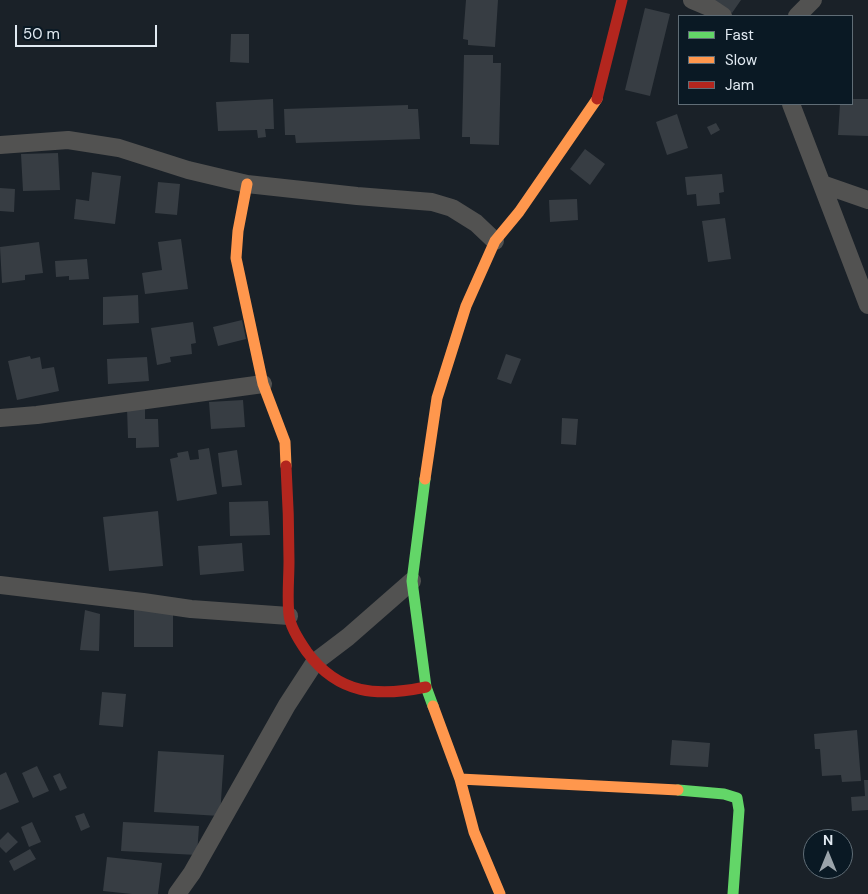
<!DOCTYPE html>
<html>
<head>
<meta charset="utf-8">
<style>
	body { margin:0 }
	#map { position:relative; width:868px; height:894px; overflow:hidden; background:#1a2128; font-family:"DM Sans",sans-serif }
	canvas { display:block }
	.legend { position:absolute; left:678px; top:15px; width:175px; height:90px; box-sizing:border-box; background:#0a1924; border:1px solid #606d76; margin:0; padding:6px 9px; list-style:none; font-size:15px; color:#e1eaf2 }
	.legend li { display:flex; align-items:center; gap:10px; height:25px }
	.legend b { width:25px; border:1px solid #606d76 }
	.north { position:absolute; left:803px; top:829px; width:50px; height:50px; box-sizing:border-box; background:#0a1924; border:1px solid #606d76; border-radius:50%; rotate:0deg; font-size:14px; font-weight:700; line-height:20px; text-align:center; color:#e1eaf2 }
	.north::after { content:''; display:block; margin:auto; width:18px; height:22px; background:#9ba4ab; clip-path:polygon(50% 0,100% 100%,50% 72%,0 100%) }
	.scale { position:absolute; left:15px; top:25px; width:142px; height:22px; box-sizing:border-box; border:2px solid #e1eaf2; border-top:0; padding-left:6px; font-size:15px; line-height:18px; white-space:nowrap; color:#e1eaf2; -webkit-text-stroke:4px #0a1924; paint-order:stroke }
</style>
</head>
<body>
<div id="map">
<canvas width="868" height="894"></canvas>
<ul class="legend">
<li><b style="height:6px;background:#63d668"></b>Fast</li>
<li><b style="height:6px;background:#ff974d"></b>Slow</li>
<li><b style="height:6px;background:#b3261e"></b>Jam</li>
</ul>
<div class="north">N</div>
<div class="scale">50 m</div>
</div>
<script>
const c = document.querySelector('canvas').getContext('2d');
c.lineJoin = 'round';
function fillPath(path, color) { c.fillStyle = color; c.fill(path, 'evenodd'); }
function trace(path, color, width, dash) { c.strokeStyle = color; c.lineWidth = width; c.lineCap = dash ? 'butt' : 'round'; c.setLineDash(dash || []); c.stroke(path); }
const building = new Path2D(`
	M466,0H498L495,47L468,45V40L463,39Z
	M712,0H741L732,13Z
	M645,8L670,14L650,96L625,90Z
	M231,34H249V63L230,62Z
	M464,55H493V63H501L499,145L470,144V137H462Z
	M273,99L274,129H265L266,137L258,138L257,130L218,131L216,102Z
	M852,99H868V136L838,135L840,104H852Z
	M408,105V109H418L420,139L296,143L295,135H285L284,109Z
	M677,114L688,148L667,155L656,122Z
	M716,123L720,130L711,135L707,127Z
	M585,149L605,164L590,185L570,169Z
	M58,153L60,190L23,191L21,154Z
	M92,172L121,176L115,224L74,219L76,199L89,201Z
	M722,174L724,192L719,193L720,204L697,206L696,194L687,195L685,177Z
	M158,182L180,184L177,215L155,213Z
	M0,188L15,189L14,212L0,211Z
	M577,199L578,220L550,222L549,200Z
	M725,218L731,259L708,262L702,221Z
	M181,239L188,289L145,294L142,273L162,270L158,242Z
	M39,242L43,273L25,275V280L2,283L0,247Z
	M87,259L89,279L69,280V276L56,277L55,261Z
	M138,295L139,323L103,325V297Z
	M242,320L246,339L218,346L213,327Z
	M193,322L196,343L191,344L192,354L170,357L171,362L157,365L151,328Z
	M506,354L521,359L511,384L497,379Z
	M30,356L31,359L40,357L42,369L54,367L59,391L17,400L8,361Z
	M147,357L149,381L108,384L107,359Z
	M243,400L245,427L211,429L209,402Z
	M145,407V419H158L159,447L136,448V438H128L127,408Z
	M562,418L578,419L576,445L561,444Z
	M209,448L217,494L177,501L170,459L178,457L177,453L188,451L190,460L199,459L198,450Z
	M237,450L242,485L222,487L218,453Z
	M268,501L270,535L230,536L229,502Z
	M158,511L163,566L109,571L103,517Z
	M242,543L244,571L200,575L198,546Z
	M134,609H173V647H134Z
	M85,610L100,614L99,651L80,650Z
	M102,692L126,694L123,727L99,725Z
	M857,730L861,781L842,782L841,775L822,776L820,749H815L814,734Z
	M672,740L710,743L708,767L670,765Z
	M158,751L224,755L220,816L154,812Z
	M37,766L49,791L33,798L22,773Z
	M6,772L19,802L0,810V775Z
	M60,773L67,788L60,791L53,776Z
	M864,780H868V810L852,811L851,797L865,796Z
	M84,813L90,827L81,831L75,816Z
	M32,822L41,842L29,847L21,827Z
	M123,822L199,826L197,855L121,851Z
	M8,832L18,842L6,853L0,847V840Z
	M30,849L36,859L14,871L9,861Z
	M107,857L162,863L158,894H132L103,891Z`);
const street = new Path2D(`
	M692,0L711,8L723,16
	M797,16L813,0
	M791,104L868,305
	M0,145L68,140L119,148L188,170L247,184L357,196L432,202L452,208L476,223L495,241
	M822,184L868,200
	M0,418L37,415L263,384
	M0,585L143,602L191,609L289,616
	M177,894L192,873L287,705L315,662L348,637L412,581`);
const fast = new Path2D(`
	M425,479L412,581L426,687L433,706
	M678,790L724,794L737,798L739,810L733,894`);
const slow = new Path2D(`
	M247,184L238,231L236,258L263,384L285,442L286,466
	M425,479L437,398L466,306L495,241L519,212L597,99
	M433,706L460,779L474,832L500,894
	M460,779L678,790`);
const jam = new Path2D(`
	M597,99L622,0
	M286,466C288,498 289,529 289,561C289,579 287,597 289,615C290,627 300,642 307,652C339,695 378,697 426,687`);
fillPath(building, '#373d43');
trace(street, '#525251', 18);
trace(fast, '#63d668', 11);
trace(slow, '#ff974d', 11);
trace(jam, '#b3261e', 11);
</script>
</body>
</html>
